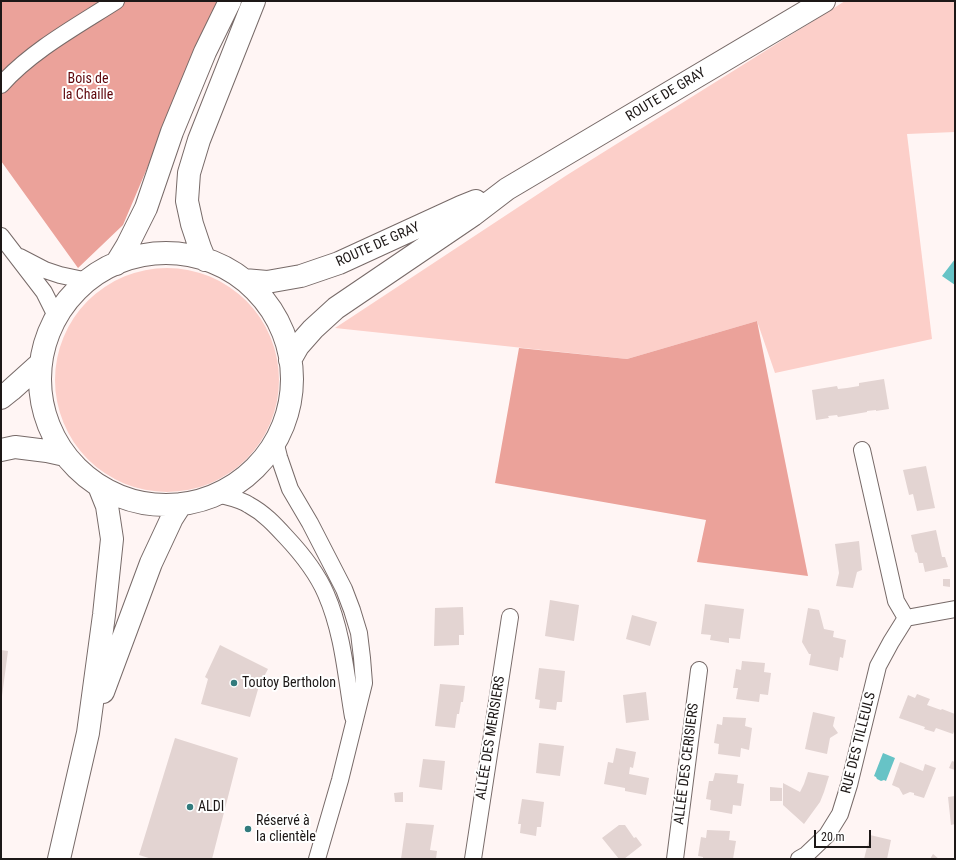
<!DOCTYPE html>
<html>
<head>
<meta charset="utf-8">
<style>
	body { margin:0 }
	#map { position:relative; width:956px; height:860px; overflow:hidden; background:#fff5f4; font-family:"Roboto Condensed",sans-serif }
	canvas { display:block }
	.frame { position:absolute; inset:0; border:2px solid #1d1817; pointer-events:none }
	.scale { position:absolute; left:814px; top:830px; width:57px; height:18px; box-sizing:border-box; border:2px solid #1d1817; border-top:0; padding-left:5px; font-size:12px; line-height:14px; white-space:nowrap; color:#1d1817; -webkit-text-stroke:3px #fff; paint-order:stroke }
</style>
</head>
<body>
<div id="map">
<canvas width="956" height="860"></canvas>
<div class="frame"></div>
<div class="scale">20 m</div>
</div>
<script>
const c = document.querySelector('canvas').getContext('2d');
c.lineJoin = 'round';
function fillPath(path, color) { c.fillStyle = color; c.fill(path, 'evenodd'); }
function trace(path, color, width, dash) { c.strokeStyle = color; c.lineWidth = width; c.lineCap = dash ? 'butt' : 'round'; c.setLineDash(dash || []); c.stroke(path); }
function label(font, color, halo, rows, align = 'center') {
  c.font = font + ' "Roboto Condensed",sans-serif'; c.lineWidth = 4; c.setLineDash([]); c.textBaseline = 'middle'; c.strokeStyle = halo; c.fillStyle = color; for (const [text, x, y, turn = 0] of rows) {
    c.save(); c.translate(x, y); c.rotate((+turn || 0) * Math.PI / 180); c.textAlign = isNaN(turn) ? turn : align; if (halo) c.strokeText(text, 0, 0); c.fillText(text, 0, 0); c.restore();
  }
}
const green = new Path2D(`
	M845,1H955V132L907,134L932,339L775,373L757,321L627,359L335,328L567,175Z
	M55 380a112 112 0 1 1 224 0a112 112 0 1 1-224 0Z`);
const forest = new Path2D(`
	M1,1H218L123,225L78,268L1,161Z
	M757,321L808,576L697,562L706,520L495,483L519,348L627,359Z`);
const water = new Path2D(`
	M955,259V285L942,276Z
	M883,753L895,758L886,781L884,780L881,781L877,779L876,777L874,776Z`);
const building = new Path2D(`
	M884,379L889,409L876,411V410L867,411V412L838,417L837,415L828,416L829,418L816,420L812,390L837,386L838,389L847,388L859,386V383Z
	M926,466L935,508L917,511L913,494L909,495L903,470Z
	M936,530L942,557H945L948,567L925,572L923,563H919L917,553L915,552L911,535Z
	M859,541L862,570L857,572L853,588L836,586L839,573L835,544Z
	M943,579H950V587L943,586Z
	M550,600L579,605L574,641L545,636Z
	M705,604L744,609L740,639L729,638V643L710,640L711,635L701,634Z
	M463,607L464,635H459V645L434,646L435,608Z
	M808,608L819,610L824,629L834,631L833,637L846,640L843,658L840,657L838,671L809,665L811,654H809L802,642Z
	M632,615L657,622L650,646L626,639Z
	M220,645L268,669L259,686L250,717L201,704L208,679L205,677Z
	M1,650L8,651L2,696L1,695Z
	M742,661L765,663L764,672L771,673L768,695L760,694L759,702L736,699L738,688H733L736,669L741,670Z
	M539,668L565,671L562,702H557L556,710L539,708L540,700L535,699Z
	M440,684L465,686L463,702H461L459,714H457L455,728L435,726Z
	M646,692L649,720L626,723L623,695Z
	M917,694L930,699L927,705L941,710L942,709L955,714V729L953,734L936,728L934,732L924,729L925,727L899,718L908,695L915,698Z
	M813,712L835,717L833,726L838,733L830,738L827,754L805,749Z
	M723,717L746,718L745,726L752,728L749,750L741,748L740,757L718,754L719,744L714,743L717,724L722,725Z
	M175,738L238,758L212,859H152L139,855Z
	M539,743L564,746L560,776L536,773Z
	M616,748L636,752L633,768L630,767L629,774L649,778L646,795L625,791V788L604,784L608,762L613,763Z
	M423,759L445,761L442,790L419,787Z
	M952,761L955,762V770L949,768Z
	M900,762L923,771L925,764L936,768L924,798L914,795V793L910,792L903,795L899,788L892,785Z
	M808,772L829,776L824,792L820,802L804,824L783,805V783L800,792L804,784Z
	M715,773L738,775L737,783L744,784L741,806L733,805L732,814L710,810L711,800L706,799L709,781H713Z
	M770,787L782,788V801H770Z
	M403,792V802H395L394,793Z
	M955,796V824L951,825L948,797Z
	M522,799L544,802L541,827H537L536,836L520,833L521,824H518Z
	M406,823L434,825L430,850L437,851L436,859H401Z
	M619,825H625L634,838L636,837L642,845L624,859H619L602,838Z
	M707,830L730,831L729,840L736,841L733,859H703V857L698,856L701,837L706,838Z
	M870,835L891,840L887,859H864Z
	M933,854L939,859H930Z`);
const minor = new Path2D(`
	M1,85C31,51 77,26 116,1
	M1,236L44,292L57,318
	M20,257L45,270L60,275L88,281
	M275,441L279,457L290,489L310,523L344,589L352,610L359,633L362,658L364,683L340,780L317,859
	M862,450L896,601L906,618
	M217,494C228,497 240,499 249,505C264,513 275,525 286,537C302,554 317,573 326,594C343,633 346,676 353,717
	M473,859L510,617
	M675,859L699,670
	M799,859L806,855L827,835L840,814L849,785L878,666L891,642L906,618L955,609`);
const secondary = new Path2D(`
	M40 379a126 126 0 1 1 252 0a126 126 0 1 1-252 0Z
	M205,260L200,248L192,224L187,201L189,173L199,140L254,1
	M116,264L127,246L146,208L172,132L205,52L230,1
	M244,280L267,282L301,276L339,263L461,207L476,201
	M290,360L298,346L313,329L336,308L473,215L507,189L824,1
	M1,398L11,390L41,363
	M1,450L15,447L47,451L65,455
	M103,692L151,563L172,518L181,504
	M59,859L88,733L104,615L112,539L107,506L99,486`);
const markers = [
	[234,683,4,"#327b7d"],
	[190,807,4,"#327b7d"],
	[248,829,4,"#327b7d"]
];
const parkNames = [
	["Bois de",88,79],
	["la Chaille",88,95]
];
const streetNames = [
	["ROUTE DE GRAY",666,95,-31],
	["ROUTE DE GRAY",378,245,-24],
	["ALLÉE DES MERISIERS",491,738,-81],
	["RUE DES TILLEULS",859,743,-76],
	["ALLÉE DES CERISIERS",687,764,-83]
];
const poiNames = [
	["Toutoy Bertholon",242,683],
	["ALDI",198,807],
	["Réservé à",256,821],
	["la clientèle",256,837]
];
fillPath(green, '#fccfc9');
fillPath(forest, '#eba29a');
fillPath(water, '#67c3c6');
fillPath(building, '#e3d4d2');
trace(minor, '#776a68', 18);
trace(secondary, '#776a68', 24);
trace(minor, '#fff', 16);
trace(secondary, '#fff', 22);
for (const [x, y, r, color] of markers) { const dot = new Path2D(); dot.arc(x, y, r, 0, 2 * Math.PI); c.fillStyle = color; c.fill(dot); trace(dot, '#fff', 1.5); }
label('14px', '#5e070b', '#fff', parkNames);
label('14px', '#1d1817', '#fff', streetNames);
label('14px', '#1d1817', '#fff', poiNames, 'left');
</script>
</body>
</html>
